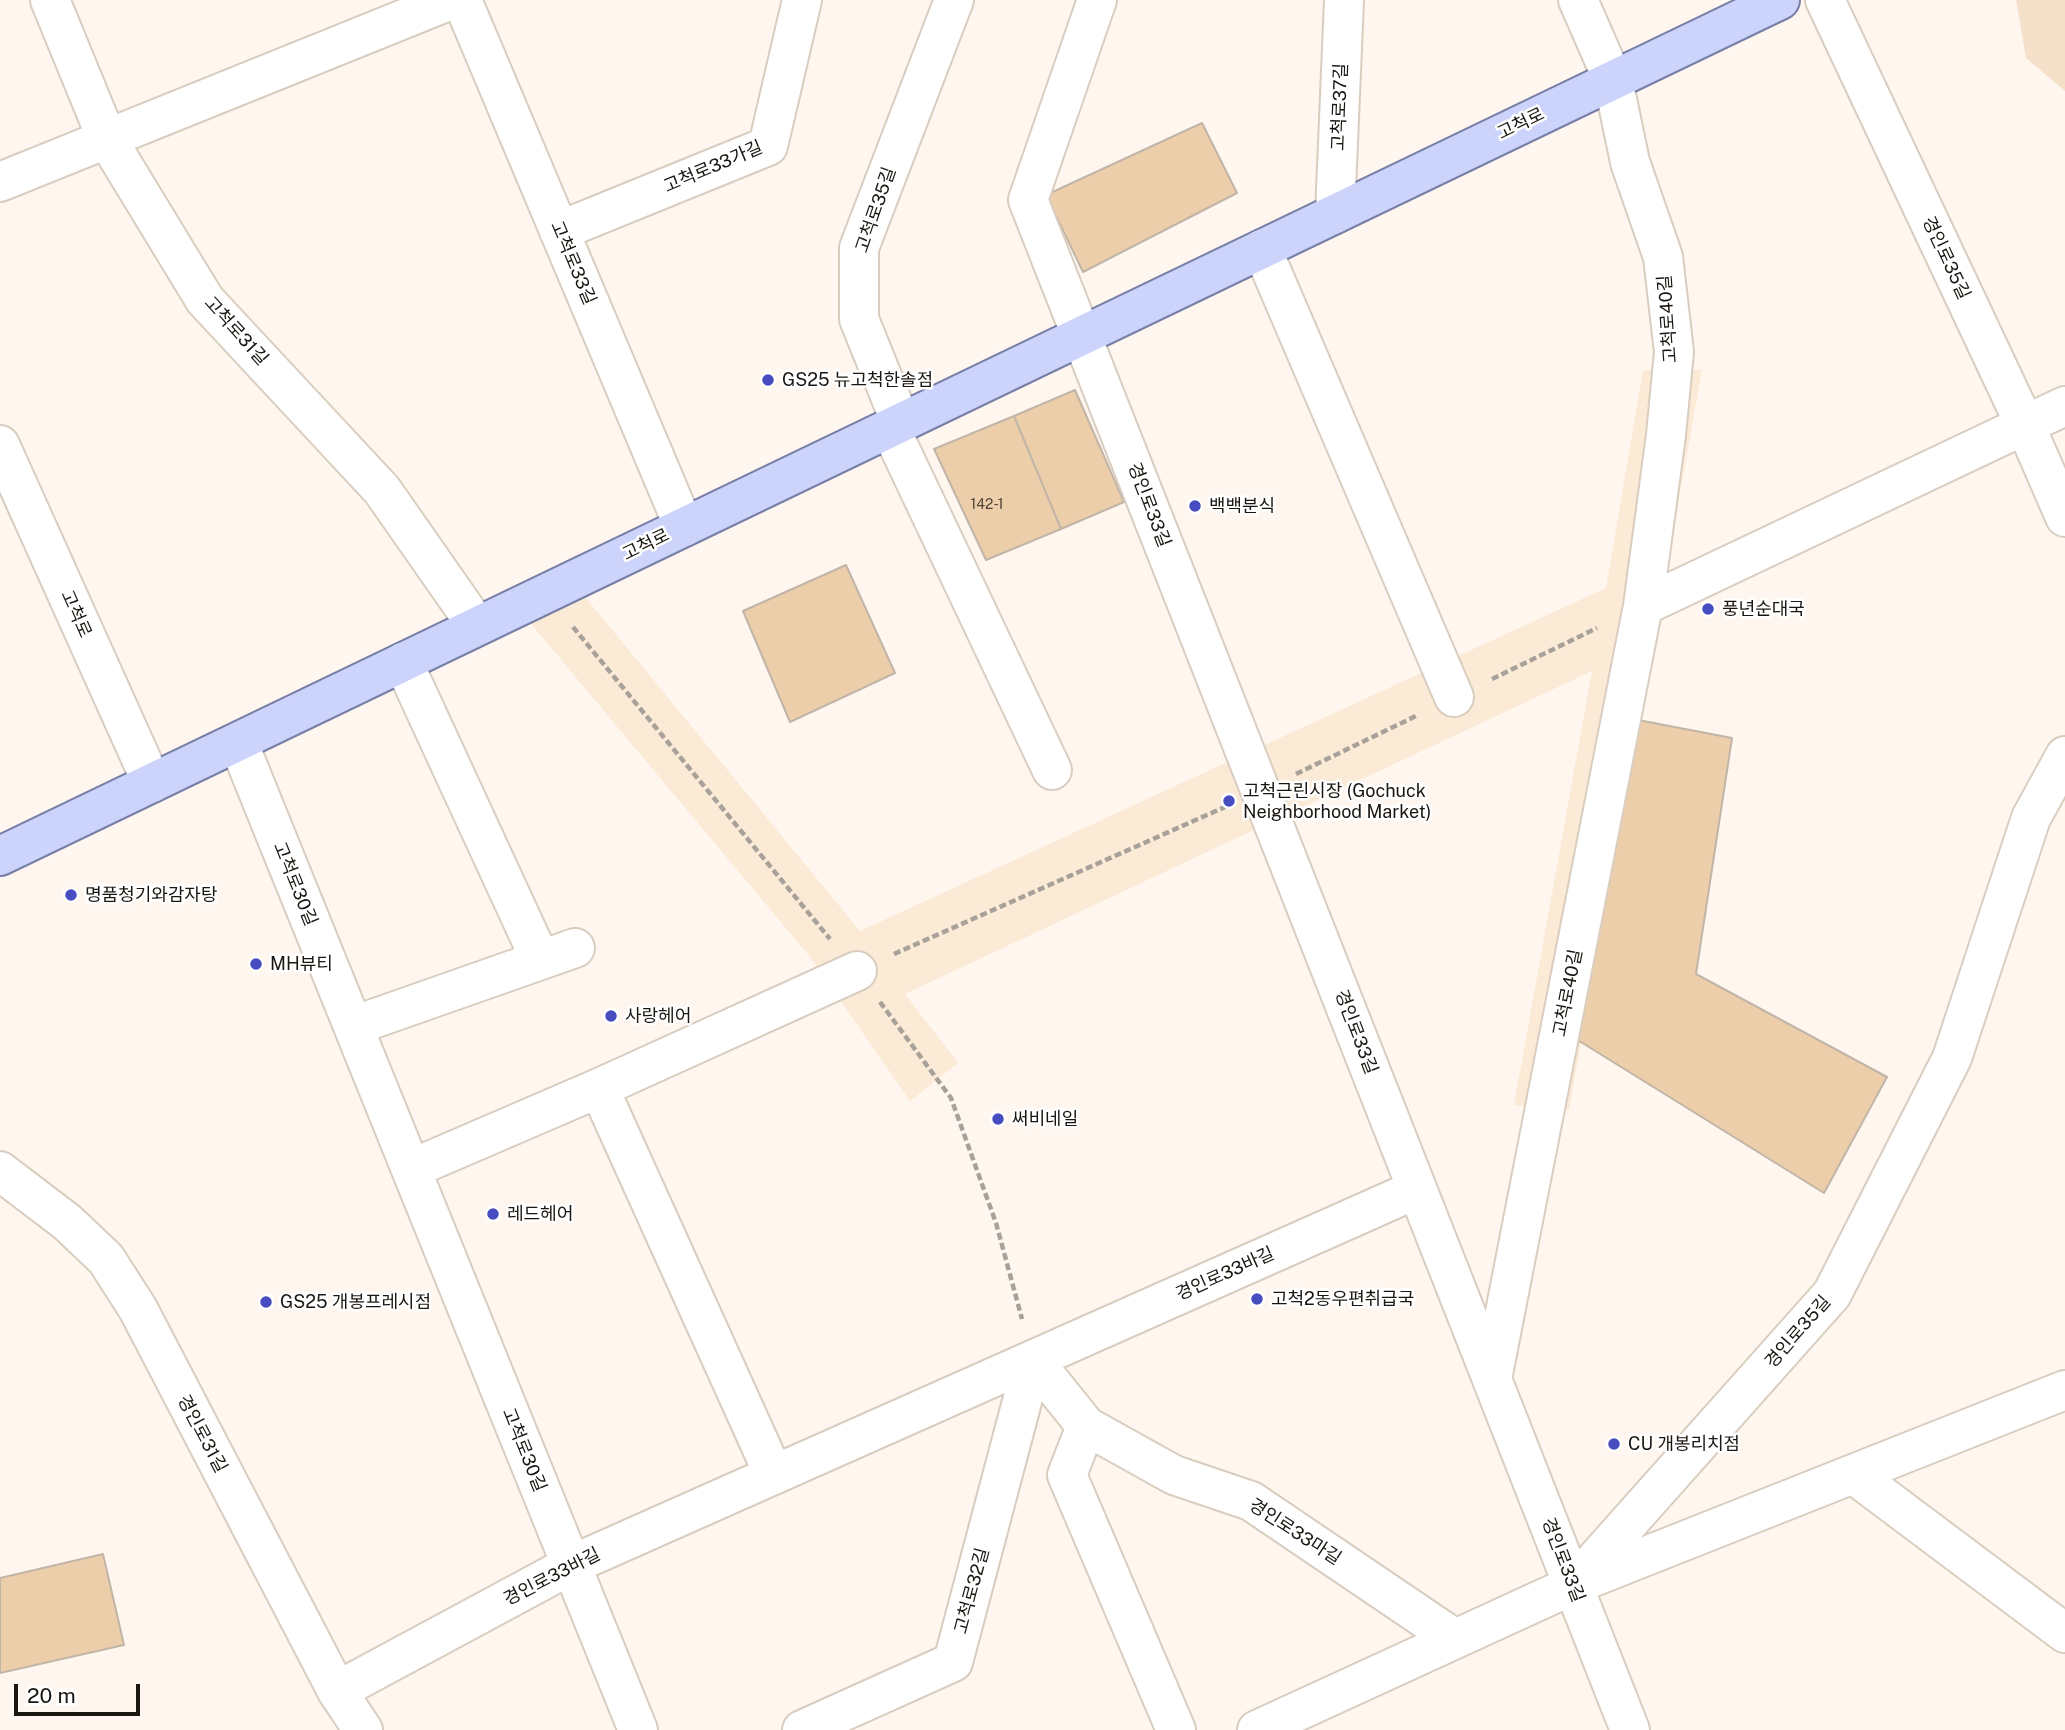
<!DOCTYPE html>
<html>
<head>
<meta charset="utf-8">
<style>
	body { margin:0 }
	#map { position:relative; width:2065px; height:1730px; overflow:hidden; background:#fff7ef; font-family:"Public Sans",sans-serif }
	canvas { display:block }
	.scale { position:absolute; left:14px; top:1684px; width:126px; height:32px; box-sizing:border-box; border:4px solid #1a1611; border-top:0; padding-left:9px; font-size:21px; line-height:24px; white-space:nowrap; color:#1a1611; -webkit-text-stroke:5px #fff; paint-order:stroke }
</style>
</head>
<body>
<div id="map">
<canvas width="2065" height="1730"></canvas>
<div class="scale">20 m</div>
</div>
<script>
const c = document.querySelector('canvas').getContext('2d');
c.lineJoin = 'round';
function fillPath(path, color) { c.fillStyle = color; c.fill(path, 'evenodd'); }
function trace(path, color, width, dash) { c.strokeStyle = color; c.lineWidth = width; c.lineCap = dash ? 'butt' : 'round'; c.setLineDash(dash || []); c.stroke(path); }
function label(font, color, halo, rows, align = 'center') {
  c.font = font + ' "Public Sans","Noto Sans KR",sans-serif'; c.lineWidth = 5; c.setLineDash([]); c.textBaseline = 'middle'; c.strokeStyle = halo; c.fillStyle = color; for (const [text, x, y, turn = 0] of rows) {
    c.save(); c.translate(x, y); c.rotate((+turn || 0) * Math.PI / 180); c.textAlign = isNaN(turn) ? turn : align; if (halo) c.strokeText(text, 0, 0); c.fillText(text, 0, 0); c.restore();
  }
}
const built = new Path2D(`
	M1643,370H1702L1569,1110L1514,1105L1592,671L905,994L958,1063L910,1101L810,957L517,607L572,581L860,931L1606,588Z`);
const green = new Path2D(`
	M2016,0H2065V91L2026,58Z`);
const building = new Path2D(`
	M1202,123L1237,193L1083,272L1046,195Z
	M1075,390L1124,502L1061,529L1014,416Z
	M1014,416L1061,529L986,560L934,449Z
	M846,565L895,673L790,722L743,611Z
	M1638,720L1732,738L1696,974L1887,1077L1824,1193L1576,1039Z
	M103,1554L124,1645L0,1673V1578Z`);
const path = new Path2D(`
	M573,627L830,939
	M1492,679L1597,628
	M1296,774L1418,715
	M894,954L1225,807
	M880,1002L951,1098L996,1223L1022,1319`);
const minor = new Path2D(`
	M50,0L107,139L205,300L382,490L477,626
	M462,0L684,527
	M1097,0L1028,200L1630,1730
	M1825,0L2025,425L2065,517
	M0,182L451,0
	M1335,214L1344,0
	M559,231L768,146L802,0
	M1262,249L1454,697
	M901,423L859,319V248L954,0
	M890,428L1052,770
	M0,445L152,783
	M1643,606L2065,406
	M403,662L540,959
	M238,742L638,1730
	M353,1026L575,948
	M599,1088L774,1475
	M411,1169L599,1088L857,971
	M0,1171L67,1222L106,1259L138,1309L337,1691L363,1730
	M1033,1360L1086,1426L1067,1475L1176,1730
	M1492,1379L1643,606L1666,435L1674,352L1663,257L1630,162L1613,80L1578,0
	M1086,1426L1174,1475L1251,1501L1455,1639
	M1853,1474L2065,1633
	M1573,1585L1832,1294L1952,1058L2031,818L2065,756
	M337,1691L571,1565L1417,1189
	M802,1730L953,1662L1033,1360
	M1257,1730L1573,1585L2065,1390`);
const major = new Path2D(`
	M0,856L1780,0`);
const markers = [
	[768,380,7,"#474cc1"],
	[1195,506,7,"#474cc1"],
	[1708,609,7,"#474cc1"],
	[1229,801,7,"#474cc1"],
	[71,895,7,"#474cc1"],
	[256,964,7,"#474cc1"],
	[611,1016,7,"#474cc1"],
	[998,1119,7,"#474cc1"],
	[493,1214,7,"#474cc1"],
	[1257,1299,7,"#474cc1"],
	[266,1302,7,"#474cc1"],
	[1614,1444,7,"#474cc1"]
];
const numberNames = [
	["142-1",987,505]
];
const streetNames = [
	["고척로37길",1340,107,-88],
	["고척로",1521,124,-26],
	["고척로33가길",713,167,-23],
	["고척로35길",876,210,-71],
	["경인로35길",1946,258,65],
	["고척로33길",573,263,67],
	["고척로40길",1668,319,-94],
	["고척로31길",236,331,48],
	["경인로33길",1149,505,69],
	["고척로",646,545,-26],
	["고척로",76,614,66],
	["고척로30길",295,884,68],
	["고척로40길",1568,993,-79],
	["경인로33길",1356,1032,69],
	["경인로33바길",1225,1274,-24],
	["경인로35길",1798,1332,-49],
	["경인로31길",202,1434,62],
	["고척로30길",524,1450,68],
	["경인로33마길",1295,1532,33],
	["경인로33길",1563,1560,69],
	["경인로33바길",552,1577,-27],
	["고척로32길",972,1591,-75]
];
const poiNames = [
	["GS25 뉴고척한솔점",782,380],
	["백백분식",1209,506],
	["풍년순대국",1722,609],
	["고척근린시장 (Gochuck",1243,791],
	["Neighborhood Market)",1243,812],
	["명품청기와감자탕",85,895],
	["MH뷰티",270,964],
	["사랑헤어",625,1016],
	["써비네일",1012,1119],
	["레드헤어",507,1214],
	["고척2동우편취급국",1271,1299],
	["GS25 개봉프레시점",280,1302],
	["CU 개봉리치점",1628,1444]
];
fillPath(built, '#fbead5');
fillPath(green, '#f5e1ca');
fillPath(building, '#edceaa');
trace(building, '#c1b5a8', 2);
trace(minor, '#d9cdc0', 42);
trace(major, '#787fa7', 42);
trace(path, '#a7a19a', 4.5, [7, 3.5]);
trace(minor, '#fff', 38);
trace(major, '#cdd4fb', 38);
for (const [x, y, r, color] of markers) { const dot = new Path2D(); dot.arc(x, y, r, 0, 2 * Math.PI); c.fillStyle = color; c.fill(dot); trace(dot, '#fff', 2.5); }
label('14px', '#4f4437', null, numberNames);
label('18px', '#1a1611', '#fff', streetNames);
label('18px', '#1a1611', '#fff', poiNames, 'left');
</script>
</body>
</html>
